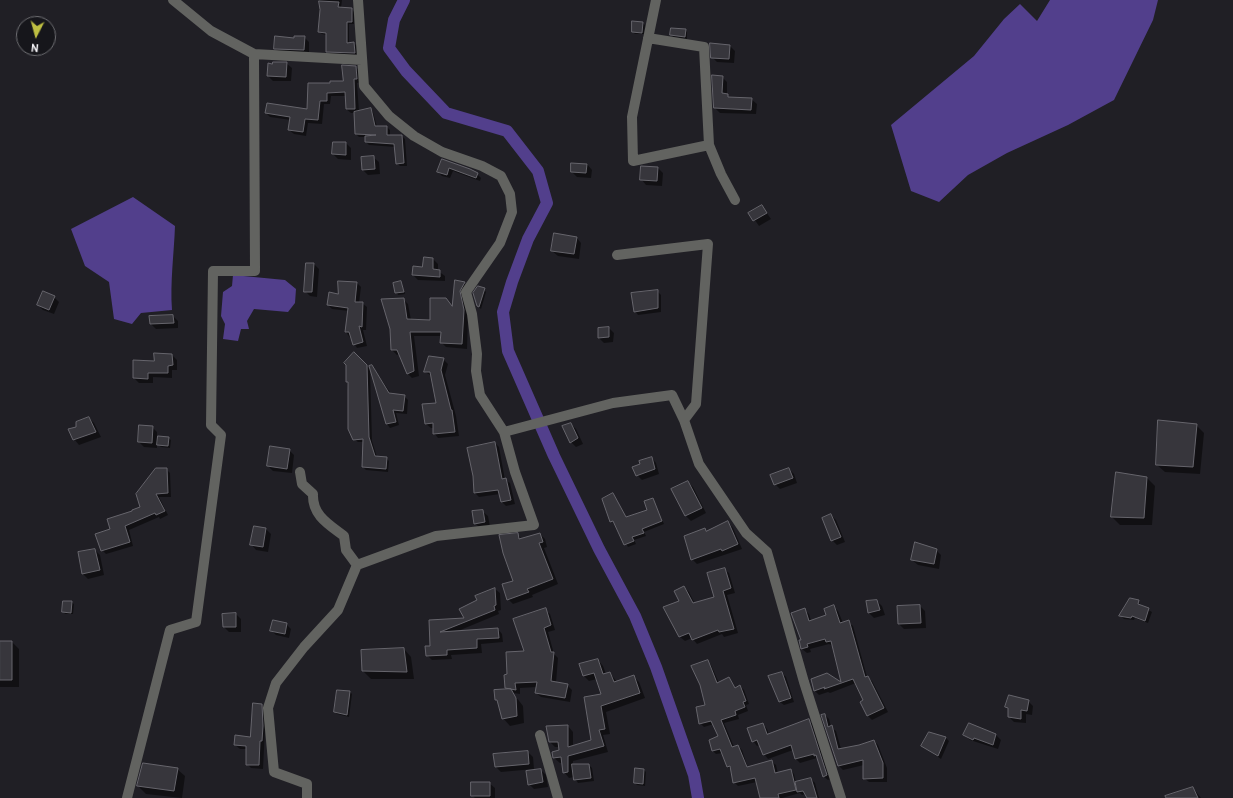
<!DOCTYPE html>
<html>
<head>
<meta charset="utf-8">
<style>
	body { margin:0 }
	#map { position:relative; width:1233px; height:798px; overflow:hidden; background:#201f25; font-family:Overpass,sans-serif }
	canvas { display:block }
	.north { position:absolute; left:16px; top:16px; width:40px; height:40px; box-sizing:border-box; background:#16161b; border:1px solid #6f6f73; border-radius:50%; rotate:186deg; font-size:11px; font-weight:700; line-height:16px; text-align:center; color:#f5f4f8 }
	.north::after { content:''; display:block; margin:auto; width:14px; height:18px; background:#bebf42; clip-path:polygon(50% 0,100% 100%,50% 72%,0 100%) }
</style>
</head>
<body>
<div id="map">
<canvas width="1233" height="798"></canvas>
<div class="north">N</div>
</div>
<script>
const c = document.querySelector('canvas').getContext('2d');
c.lineJoin = 'round';
function fillPath(path, color) { c.fillStyle = color; c.fill(path, 'evenodd'); }
function trace(path, color, width, dash) { c.strokeStyle = color; c.lineWidth = width; c.lineCap = dash ? 'butt' : 'round'; c.setLineDash(dash || []); c.stroke(path); }
const water = new Path2D(`
	M1050,0H1158L1153,20L1114,100L1068,125L1007,153L968,175L939,202L911,191L891,125L974,56L1004,19L1020,4L1037,21Z
	M133,197L175,226C174,254 170,282 172,310L141,313L132,324L114,319L109,282L85,266L71,229Z
	M233,275L285,280L296,289L295,303L288,312L254,309L247,321L249,329H241L238,341L223,339L225,324L221,316L223,292L232,286Z`);
const shadow = new Path2D(`
	M320,0H342L341,8L352,9L354,12V24H349V43H354L357,46V55L330,54L327,51V35L322,34L319,32Z
	M642,23L645,25L644,34H635L633,32Z
	M685,30L687,32V39L673,37L671,35Z
	M304,37L309,42V55L280,53L275,48L295,39Z
	M730,46L735,51L734,63L717,62L712,57Z
	M286,63L292,68L291,81H273L268,76Z
	M356,67L360,71L361,82L357,83L359,112L370,109L373,112L377,127H387L390,130V136H402L405,139L407,166H400L397,163L395,147L369,145L366,142V137H359L356,134L355,113H351L346,109V96H331L330,104H324L322,124L308,123L306,136L294,134L289,130L291,120L270,117L266,113L308,111L331,84L344,82Z
	M722,77L727,82V95L731,98L751,99L757,104L756,114L720,113L715,108Z
	M334,143H346L351,148V160L338,159L333,154Z
	M373,157L379,162L380,174L368,175L363,170Z
	M442,160L477,174L481,178L480,181L453,171L450,178L442,176L438,172Z
	M587,164L592,170L591,178L577,177L572,172Z
	M658,168L663,173L662,186L646,185L641,179Z
	M762,206L771,219L759,226L750,213Z
	M576,237L581,243L579,259L558,256L552,251Z
	M433,259L438,264V271L445,276V281L418,280L413,275L423,268Z
	M314,264L319,269L317,297L310,296L305,291Z
	M456,281L464,283L469,288L467,349L446,347L441,342L442,336H414L419,376L412,378L407,373L400,354L397,355L392,350L403,299L408,304L411,320L431,321L446,299L453,307Z
	M401,282L405,294L398,295L394,284Z
	M357,283L361,287L359,303H362L367,307L366,330H363L367,346L357,348L346,332L349,311L332,309L328,305L339,295Z
	M484,289L486,292L481,309L478,306Z
	M657,291L661,295V312L638,315L635,311Z
	M54,297L59,302L54,314L43,310L38,305Z
	M173,316L178,321V328L156,329L151,324L150,317Z
	M609,328L614,333L613,342L604,343L599,338Z
	M354,354L370,369L372,441L377,457L386,458L389,461L388,472L366,470L363,467L364,442H358L354,439L347,382Z
	M172,355L177,360V370H172V378L153,377V383H139L134,378L155,362Z
	M443,359L448,364L445,375L456,416L459,436L438,438L434,433V428H431L426,424L437,404L432,376L425,372Z
	M372,366L392,395L404,396L408,400L407,414L396,413L399,425L390,428L387,424Z
	M89,418L94,423L101,437L79,445L74,439Z
	M571,424L576,429L583,444L576,447L571,442Z
	M1196,425L1204,433L1200,474L1165,472L1157,465Z
	M152,427L157,432V437L168,438L171,440L170,448L161,447L157,444V448L144,447L139,442Z
	M495,443L499,447L505,480L510,483L515,504L506,506L502,502L500,494L479,497L475,493Z
	M289,450L294,455L292,473L273,471L268,466Z
	M652,458L656,463L659,474L642,480L637,475Z
	M166,469L170,473L171,497H159L168,515L160,519L159,517L129,530L133,546L106,554L102,550L111,529L141,507Z
	M789,469L794,474L797,483L780,489L775,484Z
	M1147,478L1155,486L1152,525H1120L1112,517Z
	M688,482L693,487L706,513L691,521L686,516Z
	M613,494L626,518L648,511L652,499L664,524L644,532L646,536L634,540L636,544L628,547L615,524L611,521Z
	M482,511L488,516L490,527L480,528L475,523Z
	M831,515L836,520L845,542L837,545L832,540Z
	M728,522L733,528L742,549L697,564L692,559L704,529L707,532Z
	M254,527L266,529L271,534L268,552L256,550L251,544Z
	M517,534L522,539L540,534L545,539L547,547L544,548L558,584L532,595L533,597L513,604L508,599L514,581Z
	M95,550L100,555L104,575L88,579L83,574Z
	M936,550L941,555L939,569L918,565L912,560Z
	M724,569L729,573L735,593L727,595L738,633L724,637L722,634L697,644L692,638L685,641L680,637V601L684,587L689,592L695,604L715,598Z
	M495,589L500,593L501,610L498,611L499,614L458,631L498,629L502,634L503,642L481,644L482,653L451,655L452,659L432,660L427,655L431,647L430,621L466,619L479,601L477,596Z
	M1138,600L1141,606L1152,612L1148,623L1135,618L1134,620L1124,619L1121,616Z
	M877,601L882,606L885,615L874,618L869,613Z
	M71,602L74,604L73,614H65L63,611Z
	M833,606L838,611L843,623L848,622L853,626L867,677L872,681L888,712L872,720L868,716L864,701L856,683L830,693L828,692L819,695L815,691L827,674L842,684L833,646L829,644L810,649L811,652L807,653L802,649L804,609L809,614L811,621L828,616Z
	M920,606L925,611L926,628L904,629L899,624Z
	M545,610L550,614L555,630L548,632L554,654L558,658L556,683L567,685L572,690L570,702L541,697L536,693L537,687L520,688V694L513,693L523,706L524,723L510,726L503,718L499,702L496,699L509,690L506,687L508,675L525,652Z
	M236,614L241,619V632H229L224,627Z
	M286,624L291,629L289,638L276,635L271,630Z
	M0,642H12L19,649V687H0Z
	M404,649L411,657L414,679H371L363,671Z
	M598,660L603,666L606,674L610,673L617,682L633,676L639,682L645,698L606,712L610,734L603,735L608,752L573,761V765H589L592,768L594,781L578,783L574,777L569,778L564,772L562,763H560L554,758L561,751L560,747H555L550,742L568,726L573,732V747L593,741L602,695L597,679L589,681L584,676Z
	M708,661L711,665L719,683L729,678L736,689L740,686L744,690L749,704L746,705L748,711L738,715L739,719L724,723L734,747L738,746L742,750L748,768L772,762L776,765L778,774L791,770L794,774L796,783L811,779L815,783L819,798H808L806,794L802,795L800,793L782,798H761L757,782L738,786L734,782L732,770L728,767L723,753L716,754L713,751L710,741L719,737L714,724L704,727L700,723L706,706Z
	M782,673L786,677L794,702L784,705L780,702Z
	M337,691L350,692L352,694L349,717L337,714L335,712Z
	M1028,701L1033,706L1032,715L1026,714V723L1014,722L1009,717V710L1006,707Z
	M262,705L266,709L263,769L251,768L247,764V749H240L235,745L251,738Z
	M825,715L829,719L831,727L836,731L841,749L859,746L874,741L878,745L887,768V782H869L864,778V765L843,770L838,765Z
	M809,720L813,725L831,779L828,780L823,776L817,758L800,763L796,759L793,750L768,759L764,754L760,745L757,746L753,741L763,724L767,729L769,735Z
	M970,724L996,735L1001,740L998,749L970,740L965,735Z
	M930,733L946,738L949,741L941,759L922,746Z
	M528,752L533,757L534,769L501,772L496,767Z
	M177,769L185,776L182,798L146,794L138,786Z
	M636,769L644,770L646,772L645,786L637,785L635,783Z
	M541,770L546,775L548,787L534,789L529,784Z
	M489,783L495,788V798H475L472,795Z
	M1193,788L1201,798H1175Z`);
const canal = new Path2D(`
	M404,0L394,20L389,48L406,71L446,113L507,131L538,171L547,203L528,239L512,282L503,312L508,351L554,456L599,549L635,616L656,667L694,775L698,798`);
const building = new Path2D(`
	M319,1L339,2L338,7L352,8V22H347V43L354,42L355,53L326,52V33L318,32L320,10Z
	M632,21L643,22L642,33L632,32Z
	M671,28L686,29L685,37L670,35Z
	M275,36L294,38V36H305L304,50L274,49Z
	M710,43L730,45L729,59L711,58Z
	M273,62H287L286,77L267,76L268,63L272,64Z
	M342,65L356,66L357,79H354L355,109H346L345,92L327,93V101H320L318,120L305,119L303,132L288,130L290,117L265,113L267,103L307,109L308,83H330V81H343Z
	M712,75L723,76L722,93L728,94V97L752,98L751,110L714,108Z
	M371,108L375,126H387V135H402L404,163L396,164L394,144L365,142V136L376,135L355,134L354,112Z
	M333,142H346V155L332,154Z
	M374,156L375,169L362,170L361,157Z
	M442,159L470,169L478,173L476,178L449,168L447,175L437,172Z
	M571,163L587,164L586,173L571,172Z
	M641,166L658,167L657,181L640,180Z
	M762,205L767,213L753,221L748,213Z
	M554,233L577,237L574,254L551,251Z
	M424,257L433,258V269L440,270V277L412,275L413,266L422,267Z
	M306,263H314L312,292H304Z
	M455,280L465,282L460,291L464,310L462,344L440,343L441,332H410L414,371L407,374L397,350H391L390,329L381,299L404,298L407,319L430,320V298H446L452,306Z
	M338,281L357,282L355,302H363L362,327L359,326L363,342L353,345L349,332H345L348,308L327,305L329,292L338,294Z
	M401,281L404,292L395,293L393,283Z
	M478,286L485,288L479,307L477,306L473,293Z
	M658,290V308L634,312L631,293Z
	M43,291L55,296L49,310L37,305Z
	M173,315L174,323L150,324L149,316Z
	M609,327V337L598,338V328Z
	M354,352L367,365L369,437L375,456L387,457L386,469L362,467L363,439L353,440L348,429V382H346V365L344,363Z
	M154,353L172,354L173,365L168,366V373H148V379L133,378V360L154,361Z
	M429,356L444,358L441,370L451,410H452L455,432L433,434V423L425,424L422,404L436,403L430,372H424Z
	M372,365L389,393L405,395L403,411L393,410L396,422L386,424L369,366Z
	M89,417L96,432L73,440L68,429L76,427V422Z
	M1158,420L1197,424L1193,467L1156,465Z
	M571,423L578,438L570,443L562,426Z
	M139,425L153,426L152,443L138,442Z
	M158,436L169,437L168,446L157,445Z
	M495,442L502,479L506,478L511,500L501,502L498,490L474,493L473,476L467,448Z
	M270,446L290,449L287,469L267,466Z
	M652,457L655,469L636,476L632,467L640,464L639,461Z
	M156,468H167L168,493L156,494L165,511L156,515L155,513L125,526L130,542L101,551L95,534L110,529L107,519L132,511V510L140,507L136,494Z
	M789,468L793,478L774,485L770,475Z
	M1116,472L1147,477L1144,518L1111,517Z
	M688,481L702,508L685,516L671,489Z
	M613,493L626,517L647,510L644,501L653,498L662,521L642,529L644,533L632,537L634,541L624,545L613,521L610,522L602,499Z
	M483,510L485,522L474,524L472,511Z
	M831,514L841,537L831,541L822,518Z
	M728,521L738,544L722,551L721,549L691,560L684,536L705,528L706,531Z
	M254,526L266,528L263,547L250,545Z
	M518,533L519,539L540,533L543,542L539,543L553,579L527,589L529,592L507,600L502,584L513,581L503,553L499,535Z
	M915,542L937,549L934,564L911,560Z
	M95,549L100,570L82,574L78,552Z
	M725,568L731,588L723,591L734,629L719,632L718,630L692,640L689,633L679,637L663,607L679,601L674,591L684,586L693,603L714,597L707,573Z
	M495,588L496,605L494,606L495,610L440,632L498,628L499,638L477,639V648L447,650V655L426,656L425,646H430L429,620L464,618L459,609L477,600L475,596Z
	M1130,598L1139,600L1138,604L1149,608L1145,621L1132,616L1131,618L1119,616Z
	M877,600L880,610L868,613L866,601Z
	M63,601H72L71,613L62,612Z
	M834,605L840,623L849,620L865,677L868,676L884,708L867,716L860,702L863,700L853,679L824,689L825,687L814,691L811,679L827,673L841,682L831,641L826,642L825,639L807,644L808,647L801,649L799,640H801L791,613L805,608L809,621L826,615L824,609Z
	M920,605L921,623L898,624L897,606Z
	M546,608L551,625L544,628L551,652H554L551,681L568,684L565,698L535,693L537,682L515,683L516,690L505,688L504,675L507,674L506,652L524,651L513,619Z
	M236,613V627H223L222,614Z
	M273,620L287,623L285,634L270,631Z
	M0,641H12V680H0Z
	M404,648L407,672L362,671L361,650Z
	M598,659L603,674L610,672L614,682L634,675L640,693L601,706L605,729L599,730L604,746L568,756V772L563,773L561,757L553,758L552,752L559,750L558,742H549L546,726L568,725V747L591,740L584,697L601,694L594,673L583,676L579,664Z
	M708,660L717,683L729,677L735,688L740,685L746,701L743,702L745,707L735,711L736,715L721,720L732,747L738,745L747,767L772,760L775,773L791,769L796,790L778,794L779,798H760L755,778L733,783L730,766L727,767L720,749L712,751L709,740L718,736L711,721L699,724L696,707L705,705L700,685L691,666Z
	M782,672L791,698L779,702L768,676Z
	M511,689L516,698L517,716L502,719L497,700H495L494,690Z
	M337,690L350,691L347,715L334,712Z
	M1009,695L1029,700L1027,711L1021,710V719L1008,717V708L1005,707Z
	M253,703L262,704L263,726L262,741H260L259,765H246V746L234,745L235,735L250,737Z
	M825,714L828,727L832,725L838,749L859,745L874,740L883,763V778L863,779V760L838,766L821,715Z
	M809,719L827,775L823,777L816,755L814,756V754L795,759L791,745L763,755L757,740L752,742L747,728L763,723L767,734Z
	M969,723L996,734L993,745L974,738L973,740L963,735Z
	M929,732L946,737L938,756L921,746Z
	M528,751L529,764L495,767L493,754Z
	M143,763L178,768L174,791L137,786Z
	M572,764H589L591,778L574,780Z
	M635,768L644,769L643,784L634,783Z
	M541,769L543,782L528,785L526,771Z
	M811,778L817,798H807L803,791L797,792L795,782Z
	M471,782H490V796H471Z
	M1193,787L1198,798H1166L1165,796Z`);
const street = new Path2D(`
	M358,0L364,86L389,116L414,136L442,152L482,166L501,176L510,194L512,212L500,243L466,292L472,314L477,354L476,371L480,395L504,432
	M656,0L632,117L633,161L709,145
	M648,38L704,47L709,145L721,174L735,200
	M254,54L362,60
	M684,420L699,464L746,533L767,552L804,682L841,798
	M300,472L302,484L313,494C312,515 328,524 344,536L346,550L357,565
	M540,735L558,798
	M127,798L170,630L196,622L221,435L211,425L213,271H255L254,54L211,31L173,0
	M307,798V784L274,772L268,708L276,683L304,647L338,610L357,565L436,536L534,525L515,472L504,432L613,403L672,395L684,420L696,404L708,244L617,255`);
fillPath(water, '#523f8c');
fillPath(shadow, '#0007');
trace(canal, '#523f8c', 12);
fillPath(building, '#37363c');
trace(building, '#66656c', 1);
trace(street, '#626360', 10);
</script>
</body>
</html>
